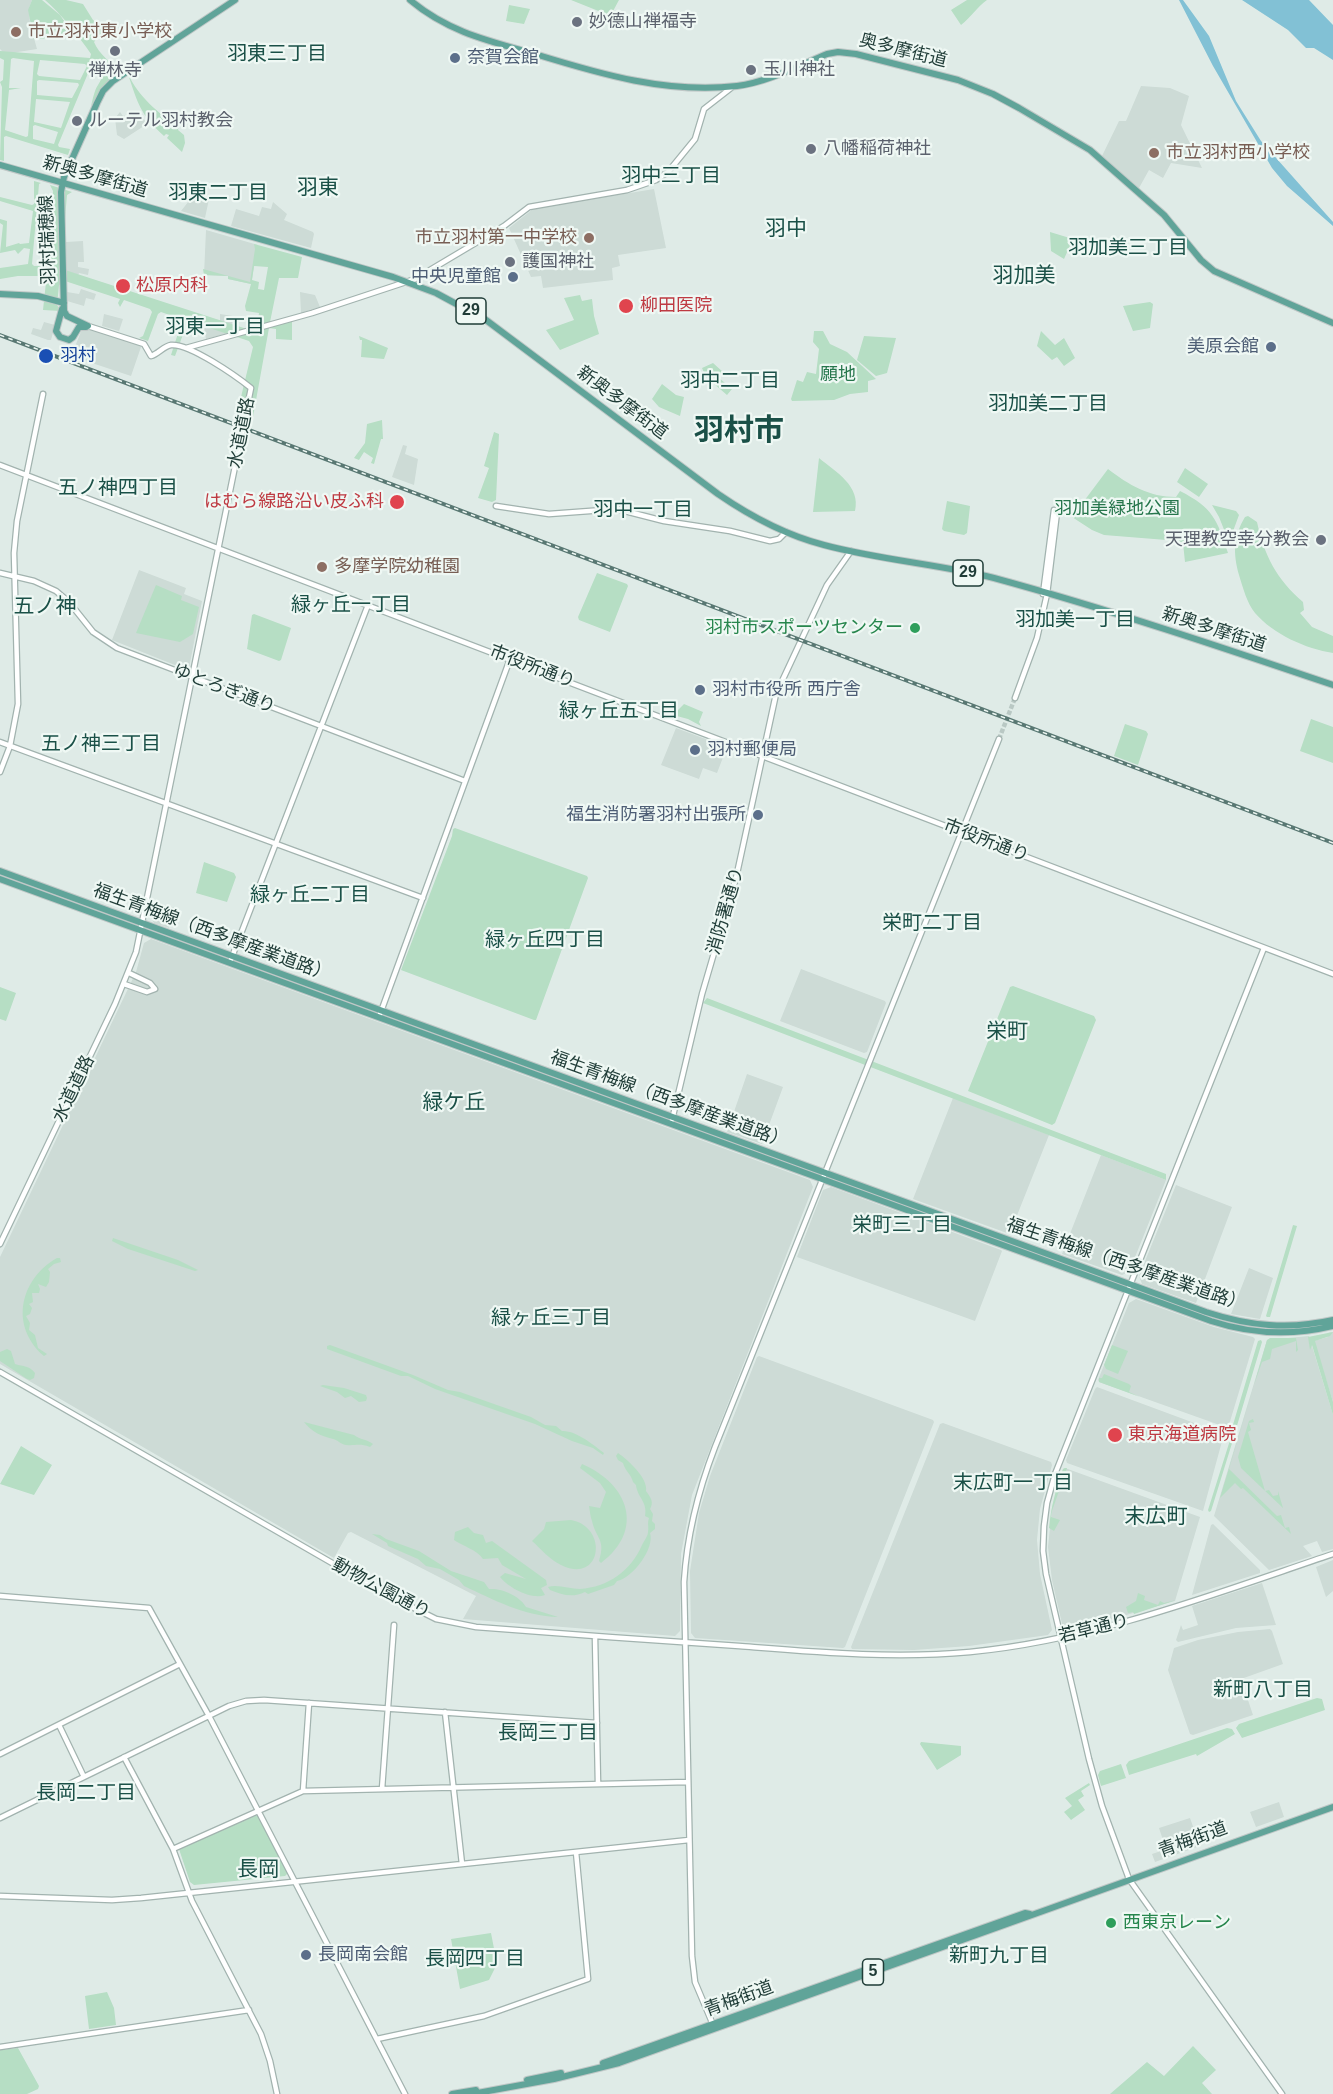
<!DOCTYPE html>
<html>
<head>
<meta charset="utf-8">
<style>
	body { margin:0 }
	canvas { display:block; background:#dfebe7 }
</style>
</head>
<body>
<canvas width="1333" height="2094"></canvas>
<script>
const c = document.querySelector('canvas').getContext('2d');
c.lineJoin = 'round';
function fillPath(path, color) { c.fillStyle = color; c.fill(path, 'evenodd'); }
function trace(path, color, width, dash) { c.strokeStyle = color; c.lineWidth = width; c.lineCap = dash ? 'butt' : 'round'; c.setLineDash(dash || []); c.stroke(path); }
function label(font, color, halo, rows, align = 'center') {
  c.font = font + ' Arial,"Noto Sans JP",sans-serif'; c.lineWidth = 4.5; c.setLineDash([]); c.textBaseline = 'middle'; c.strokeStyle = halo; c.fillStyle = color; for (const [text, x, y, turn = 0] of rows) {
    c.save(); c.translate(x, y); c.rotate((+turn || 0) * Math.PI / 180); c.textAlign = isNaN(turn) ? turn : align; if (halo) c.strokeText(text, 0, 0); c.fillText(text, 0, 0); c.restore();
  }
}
const built = new Path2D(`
	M0,0H32L29,8L30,24L37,49L5,54L0,49Z
	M1141,86L1170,88L1189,96L1181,125L1202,168L1171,163L1163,178L1149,170L1139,188L1102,156L1119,121H1126Z
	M120,112L123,116L139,112L147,124L124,139L117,135L115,118Z
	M654,189L666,248L618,255L620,266L612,268L613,280L543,288L541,276L531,277L509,228L533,209Z
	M196,192L209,199L205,218L181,211Z
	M273,202L287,214L284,220L313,232L314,234L311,248L231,226L236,209L259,216L262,207L271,209Z
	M206,230L258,245L251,284L228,279V276L204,275Z
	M83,241L84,262H78V267L89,269L88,275L79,273L76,280L67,278L66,242Z
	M81,289L96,294L94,300L86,298L84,306L67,301V292L79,294Z
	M300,292L315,295L320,307L301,313Z
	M104,314L123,319L119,331L102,326Z
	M220,314L233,316L232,332L206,339L203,319L220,320Z
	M44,322L55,325L51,340H48L31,334L33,328L41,330Z
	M85,327L140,345L141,347L131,376L83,360L86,353L74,349L82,329Z
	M403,445L407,446L405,454L418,459L414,485L392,477Z
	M139,570L186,588L184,594L202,601L189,668L185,669L112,640Z
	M676,728L727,747L717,773L703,768L699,779L661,765Z
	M153,902L176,908L169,928L154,923L150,916Z
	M151,939L810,1180L813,1187L692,1495L681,1554L680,1631L675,1636L463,1619L476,1596L351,1532L348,1533L334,1558L0,1364V1257L136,972L144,943Z
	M801,969L885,1001L886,1003L867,1052L864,1053L780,1021Z
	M747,1074L783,1087L762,1144L727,1132Z
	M953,1098L1049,1135L1010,1233H1007L913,1199Z
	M1101,1155L1166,1180L1129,1272L1122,1275L1062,1254Z
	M1176,1185L1232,1207L1196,1303L1142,1284L1139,1276Z
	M831,1187L1001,1250L1002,1251L975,1321L797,1257L823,1190Z
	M1249,1268L1273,1278L1260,1319L1231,1314Z
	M1136,1299L1214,1327L1253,1337L1255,1339L1228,1428L1099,1382L1098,1380L1129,1303Z
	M1333,1332V1402L1314,1341L1328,1337L1327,1333Z
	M1309,1336L1333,1415V1549L1322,1552L1317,1541L1303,1546L1312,1556L1269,1570L1214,1516L1267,1340Z
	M759,1356L933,1420L934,1422L845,1647L843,1648L695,1638L691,1633L690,1571L699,1513L710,1476L757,1357Z
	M1097,1387L1224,1434L1203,1511L1067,1463L1066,1460L1095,1389Z
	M943,1423L1051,1462L1052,1465L1040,1509L1037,1540L1040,1574L1052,1630L1048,1635L969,1646L914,1650L852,1649L851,1647L940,1424Z
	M1065,1468L1200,1517L1175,1601L1088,1626L1068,1631L1063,1628L1052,1580L1048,1547L1052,1508L1063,1469Z
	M1213,1524L1260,1570V1573L1192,1595L1211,1525Z
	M1333,1560V1591L1326,1597L1316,1567Z
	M1262,1583L1276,1625L1236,1628L1178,1642L1176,1640L1181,1625L1183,1630L1198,1625L1192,1606Z
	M1270,1629L1272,1631L1283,1664L1241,1679L1253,1715L1193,1735L1190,1734L1168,1670L1174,1648L1198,1640L1238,1632Z
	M1279,1802L1284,1817L1256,1827L1250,1812Z
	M1190,1818L1200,1846L1155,1862L1152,1854L1161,1851L1162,1854L1167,1852L1159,1828Z`);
const green = new Path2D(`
	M32,0H42L60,15L73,34L34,40L28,10Z
	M45,0H66L83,4L93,20L105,29L94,42C99,55 112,61 117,74L101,89L91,106C93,99 94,91 98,85C106,72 104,71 94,59L58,145L59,147L70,149L68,155L6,136L4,137V161L0,160L2,87L0,82L3,80L4,60L0,58V51L90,58L91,54C78,35 62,15 45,0ZM13,58L34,61L28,136L26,137L5,130L9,90L21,88H9L11,59ZM40,60L85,64L87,66L80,80L39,76L37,74ZM39,80L78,83L79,85L72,98L37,95V81ZM36,99L70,102L61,128L34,122ZM35,125L58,132L54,144L33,139V126Z
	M571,0H619L605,26L598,23L601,12Z
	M967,0H987C977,7 971,17 961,25L951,10Z
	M509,5L530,9L524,24L506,21Z
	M128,74C138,96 159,114 179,127L178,130L184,135L185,143L182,152L167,138L169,135L166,134L164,136C140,114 138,104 128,74Z
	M34,181L41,183L39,184L32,264L34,266H42L47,262L53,191L50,185L72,192L67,195L61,265L65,270L250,330L257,327L259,313L246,311L245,306L251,284L228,279V276L204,275L203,269L250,282L255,249L254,244L302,257L298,278H279L269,327L292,321V340L276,339V329L269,328L251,428L235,422L253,347L249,341L188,321L175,356L171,355L182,321L181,319L161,312L158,314L148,341L139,338L143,336L152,312L150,309L124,300L120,307L118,303L120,299L65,281L59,285L57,305L61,311L43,310L46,282L41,276H18L0,279V268L28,264L30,249L24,248L18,254L15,250L0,253L3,225L0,223V219L7,221L6,247L19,243L20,244L29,243L33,211L0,201V197L32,205L34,204ZM254,266L268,267L264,290L258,289L259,282L252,280Z
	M1050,232L1073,239L1064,259L1051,251Z
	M580,295L582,301L592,299L594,316L599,334L560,350L546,330L574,320L564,298Z
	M1150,302L1153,304L1150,328L1133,331L1123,306Z
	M814,331H823L830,344L847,352L876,379L868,381V392L850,394L834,400L792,401L791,399L797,380L803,382L807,372L816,374L819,349L813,342Z
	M1041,331L1055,345L1064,338L1075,358L1064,366L1057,357L1052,360L1037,346Z
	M359,336L388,348L384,359L361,357L362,340H360Z
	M864,336L896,338L887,373L876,376L857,360Z
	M713,363L723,372L718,377L732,389L727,395L706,377L702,368Z
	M662,384L676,395L684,397L680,416L659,407L652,399Z
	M382,420L383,439H381L374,464L371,463L373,458L364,452L359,460L354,458L365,443L367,424Z
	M494,432L499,434L496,500L492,502L478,498L489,468L484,466Z
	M819,458C836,472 861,486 855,511L813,512Z
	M1185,468L1208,484L1199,497L1177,482Z
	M1108,469C1129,485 1149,497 1176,497L1180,491C1213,508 1217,519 1228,553L1185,562L1183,543L1179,541L1104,535L1092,530L1072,517Z
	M947,501L970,506L967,533L964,535L944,531L942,529Z
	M1212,505L1236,511L1239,515L1229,542L1219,517Z
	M1248,516L1257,522C1264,555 1277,580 1303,602L1304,610L1300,613L1312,627L1333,636V653C1306,649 1273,634 1255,613C1247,603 1243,588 1239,575C1233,553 1233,537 1245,517Z
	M597,573L627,584L628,586L610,632L579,620L578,617Z
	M156,585L182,596L181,600L199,607L193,634L180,642L136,633Z
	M254,614L291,628L281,660L279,661L247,649L252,615Z
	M684,704L703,712L699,722L701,726L688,719L673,715Z
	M1311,719L1333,727V763L1300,751Z
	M1125,724L1146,731L1148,734L1138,765L1114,756Z
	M455,828L587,876L588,878L536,1020H534L401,970L452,836L453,829Z
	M204,862L234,873L236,877L227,902L196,893Z
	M1013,986L1094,1016L1096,1020L1055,1123L1052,1125L968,1091L1010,987Z
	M0,987L16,993L6,1021L0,1019Z
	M707,998L1166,1174V1180L703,1003Z
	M1293,1225L1297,1226L1270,1317H1267L1266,1316Z
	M113,1238L178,1260L198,1270L195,1271L128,1249L112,1241Z
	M57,1258H60L61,1262L54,1264L48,1269L50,1272L49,1282L46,1287L38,1284L40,1289L39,1293H32L33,1302L29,1304L32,1308L30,1314L26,1316L30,1323L29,1330L35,1335L38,1348L47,1354L44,1356C9,1326 20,1279 57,1258Z
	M1333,1332L1330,1336L1315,1341L1333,1402V1415L1312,1345L1310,1350L1308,1337Z
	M1270,1338H1296L1298,1350L1296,1352V1341L1272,1349L1270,1359L1262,1362L1254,1385L1267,1340Z
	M1261,1340L1262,1342L1236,1429L1234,1430L1232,1428L1258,1341Z
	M330,1345L413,1375L448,1390L460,1392L531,1417L545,1425L556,1426L562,1431C575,1430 594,1445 604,1453L603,1455L593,1448L572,1441L535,1424L435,1389L408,1376H401L327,1349V1346Z
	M1112,1345L1128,1351L1118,1374L1106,1369L1104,1365Z
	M7,1349L11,1351L15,1364C24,1367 29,1365 35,1373L34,1378L30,1380L27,1379L0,1361V1352Z
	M1104,1374L1129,1384L1131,1386L1129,1392L1140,1397L1099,1382V1378H1102Z
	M323,1385L344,1388L366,1395L367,1398L366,1401L359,1402L351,1396L345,1398L337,1392L320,1386Z
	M1254,1385L1229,1469L1277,1516L1281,1515L1285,1528L1289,1527L1291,1534L1243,1488L1241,1489L1235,1483L1220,1498Z
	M1253,1419L1254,1422L1249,1423L1251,1430L1248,1432L1265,1491L1269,1490L1273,1496L1278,1495V1491L1283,1508L1241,1468L1238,1457L1249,1421Z
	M304,1422L354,1435C360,1440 367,1439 373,1444L370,1447C359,1443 356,1446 346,1445C340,1444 338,1440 333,1439C321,1436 312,1432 304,1422Z
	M1231,1437L1233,1440L1211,1511L1209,1512L1208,1510Z
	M21,1446L52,1465L34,1495L0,1484Z
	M618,1453C628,1460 648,1478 646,1491C651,1498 654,1502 650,1509L653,1514L652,1521L655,1524V1529L650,1533C655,1548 633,1578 617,1581L614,1585L588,1594L585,1592C573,1598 562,1595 550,1590L548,1587C557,1584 570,1589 580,1589C608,1587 631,1571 642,1545C644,1541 648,1536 648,1532C649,1526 647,1524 649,1518L645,1516C648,1502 637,1497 636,1485L633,1482C631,1474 625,1471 623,1463L618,1460L616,1456Z
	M582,1464C629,1484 645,1530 601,1563L599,1561C606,1539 596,1539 592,1521C590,1516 590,1511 589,1506L600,1508L606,1492L600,1483L580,1468Z
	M1065,1468H1067L1052,1511L1051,1517L1060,1520L1054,1531L1049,1528C1051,1507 1056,1488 1063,1469Z
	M571,1520C609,1527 602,1585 561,1565C550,1560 541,1549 532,1541L544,1529L546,1522Z
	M468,1527L474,1533L483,1535L486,1543L492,1541L546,1580L547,1585L541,1588L545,1595C531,1600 509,1588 500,1577L505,1573L526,1579L502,1565L498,1558L483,1559C477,1550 463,1546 454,1540L455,1532Z
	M372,1534L380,1535L386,1539L419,1551L451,1571L484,1582L489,1589C502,1588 520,1596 526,1607L558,1617C524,1616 494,1600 464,1586L459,1580L440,1569L426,1566L418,1559L388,1546L387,1543Z
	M1138,1593L1145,1596L1144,1600L1158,1605L1160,1601L1164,1603L1176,1600L1134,1614L1133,1612L1128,1613L1126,1607L1136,1601Z
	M1317,1698L1322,1699L1325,1710L1242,1738L1236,1728L1239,1724Z
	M1227,1728L1232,1729L1235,1734L1197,1756L1196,1754L1129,1775L1126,1765L1129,1761Z
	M921,1742L961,1746V1755L937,1770L920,1744Z
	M1121,1764L1126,1778L1101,1786L1098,1775L1100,1771Z
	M1089,1783L1090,1785L1081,1791L1084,1796L1078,1800L1085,1810L1071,1820L1064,1812L1072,1806L1065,1798Z
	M255,1816H259L288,1873L285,1876L194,1885L190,1882L179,1849Z
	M491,1933L497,1964L489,1980L460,1989L451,1939Z
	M107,1992L114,2008L116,2025L89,2029L85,1996Z
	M1193,2046L1216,2070L1202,2083L1212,2094H1110L1147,2062L1164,2076Z
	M18,2048L39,2086L38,2089L27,2094H0V2050Z`);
const water = new Path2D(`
	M1179,0H1183L1209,36L1236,101L1261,141L1333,222V226L1287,186L1272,168L1213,66Z
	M1242,0H1309L1333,25V60L1314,48H1306L1288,30Z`);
const minorTunnel = new Path2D(`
	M999,739L1015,698`);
const minor = new Path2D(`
	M186,348L312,313L415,279L504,226L529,207L627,190L656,180L668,172L695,139L704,109L731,88
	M0,465L1333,974
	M496,506L549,514L617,509L664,521L730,531L770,541L779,539L786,532
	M0,573L34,581L56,591L69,602L93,632L117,648L465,781
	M1043,594L1054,510
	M1015,698L1037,638L1047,594L1057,512
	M0,742L423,898
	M0,772L10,746L18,704L14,553L17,521L43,394
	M1264,948L1055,1474L1047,1503L1044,1526L1043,1551L1046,1574L1089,1759L1102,1806L1129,1879L1282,2094
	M230,962L368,605
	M124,984L147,992L155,989L150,983L129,973
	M379,1017L510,659
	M672,1120L702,994L736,878L776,694L827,585L851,551
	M0,1244L115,1004L136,952L251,388C236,376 189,343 171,345C164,346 158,354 151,356L144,344L88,326
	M0,1372L386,1594L436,1619L476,1627C564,1634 651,1640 739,1646C816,1652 893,1659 970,1652C1095,1640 1214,1594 1333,1554
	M0,1596L149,1608L209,1716L405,2094
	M595,1637L598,1784
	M445,1712L462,1864
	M59,1725L84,1777
	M0,1754L180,1664
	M124,1757L173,1849L192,1901L261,2034L270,2061L277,2094
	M382,1789L394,1625
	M303,1791L309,1703
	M0,1818L229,1706L246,1701L264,1700L597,1723
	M173,1849L303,1791L688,1782
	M0,1896L112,1900L141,1898L689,1840
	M714,2027L695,1982L692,1956L684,1582C687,1534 698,1491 715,1447L999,739
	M377,2039L484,2016L588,1979L576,1852
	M0,2047L249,2010`);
const major = new Path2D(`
	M410,0C448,32 489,41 535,54C600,74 667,94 737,86C768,82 798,66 827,54L838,52L856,54L958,80L993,94L1019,108L1090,150L1164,215L1201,260L1214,271L1333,323
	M0,165L393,277L436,293L486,320L718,494C750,516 785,535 824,545C880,560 938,564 994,578C1108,609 1221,647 1333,685
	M0,294L38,296L64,303
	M62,309L56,331L60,337L69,340L73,337L79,327H86
	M88,326L67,316L64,311L61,192L64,177L97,103L103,91L113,81L235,0
	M0,871L1206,1312C1249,1326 1289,1330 1333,1320
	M0,879L1211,1321C1251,1334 1292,1336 1333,1326
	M603,2063L1025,1913L1030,1914
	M527,2080L561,2073
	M452,2094L476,2090
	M472,2094L554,2079L619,2063L1333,1807`);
const rail = new Path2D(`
	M0,335L1333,843`);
const markers = [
	[577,22,6,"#6b7280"],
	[16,32,6,"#8d6e63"],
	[115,51,6,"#6b7280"],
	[455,58,6,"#5c6f8a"],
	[751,70,6,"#6b7280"],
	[77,121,6,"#6b7280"],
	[811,149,6,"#6b7280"],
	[1154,153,6,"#8d6e63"],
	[589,238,6,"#8d6e63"],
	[510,262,6,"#6b7280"],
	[513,277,6,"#5c6f8a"],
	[123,286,8,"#e0444e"],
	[626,306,8,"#e0444e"],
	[1271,347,6,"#5c6f8a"],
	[46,356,8,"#1a4fb4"],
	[397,502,8,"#e0444e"],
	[1321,540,6,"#6b7280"],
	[322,567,6,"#8d6e63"],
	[915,628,6,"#2e9e5b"],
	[700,690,6,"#5c6f8a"],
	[695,750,6,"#5c6f8a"],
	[758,815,6,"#5c6f8a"],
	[1115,1435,8,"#e0444e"],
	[1111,1923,6,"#2e9e5b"],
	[306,1955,6,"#5c6f8a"]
];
const shields = [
	[471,311,30],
	[968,573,30],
	[873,1972,21]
];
const shieldNames = [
	["29",471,311],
	["29",968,573],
	["5",873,1972]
];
const worshipNames = [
	["妙德山禅福寺",589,22],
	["玉川神社",763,70],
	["禅林寺",115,71,"center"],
	["ルーテル羽村教会",89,121],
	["八幡稲荷神社",823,149],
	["護国神社",522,262],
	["天理教空幸分教会",1309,540,"right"]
];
const educationNames = [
	["市立羽村東小学校",28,32],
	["市立羽村西小学校",1166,153],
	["市立羽村第一中学校",577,238,"right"],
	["多摩学院幼稚園",334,567]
];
const streetNames = [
	["奥多摩街道",903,51,14],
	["新奥多摩街道",95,177,16],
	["羽村瑞穂線",48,240,-92],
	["新奥多摩街道",622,403,37],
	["水道道路",242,433,-79],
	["新奥多摩街道",1214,630,18],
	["市役所通り",532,667,21],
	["ゆとろぎ通り",224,689,21],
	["市役所通り",986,841,21],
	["消防署通り",726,911,-74],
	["福生青梅線（西多摩産業道路）",212,933,20],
	["水道道路",74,1089,-64],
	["福生青梅線（西多摩産業道路）",669,1100,20],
	["福生青梅線（西多摩産業道路）",1126,1265,19],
	["動物公園通り",381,1589,28],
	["若草通り",1094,1629,-14],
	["青梅街道",1193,1840,-20],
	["青梅街道",739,1999,-20]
];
const serviceNames = [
	["奈賀会館",467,58],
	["中央児童館",501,277,"right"],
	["美原会館",1259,347,"right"],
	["羽村市役所 西庁舎",712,690],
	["羽村郵便局",707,750],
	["福生消防署羽村出張所",746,815,"right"],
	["長岡南会館",318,1955]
];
const healthNames = [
	["松原内科",136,286],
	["柳田医院",640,306],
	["はむら線路沿い皮ふ科",384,502,"right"],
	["東京海道病院",1128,1435]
];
const transitNames = [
	["羽村",60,356]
];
const parkNames = [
	["願地",838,375],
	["羽加美緑地公園",1117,509]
];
const leisureNames = [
	["羽村市スポーツセンター",903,628],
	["西東京レーン",1123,1923,"left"]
];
const neighbourhoodNames = [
	["羽東三丁目",277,54],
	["羽中三丁目",671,176],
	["羽東二丁目",218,193],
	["羽加美三丁目",1128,248],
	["羽東一丁目",215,327],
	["羽中二丁目",730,381],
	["羽加美二丁目",1048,404],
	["五ノ神四丁目",118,488],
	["羽中一丁目",643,510],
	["緑ヶ丘一丁目",351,605],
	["羽加美一丁目",1075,620],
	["緑ヶ丘五丁目",619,711],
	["五ノ神三丁目",101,744],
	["緑ヶ丘二丁目",310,895],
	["栄町二丁目",932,923],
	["緑ヶ丘四丁目",545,940],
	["栄町三丁目",902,1225],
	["緑ヶ丘三丁目",551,1318],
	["末広町一丁目",1013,1483],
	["新町八丁目",1263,1690],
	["長岡三丁目",548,1733],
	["長岡二丁目",86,1793],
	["新町九丁目",999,1956],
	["長岡四丁目",475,1959]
];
const quarterNames = [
	["羽東",318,188],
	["羽中",786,229],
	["羽加美",1024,276],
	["五ノ神",45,607],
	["栄町",1007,1032],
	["緑ケ丘",454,1103],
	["末広町",1156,1517],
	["長岡",258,1870]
];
const townNames = [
	["羽村市",739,432]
];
fillPath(built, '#cddbd6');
fillPath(green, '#b6dec4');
fillPath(water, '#82c1d5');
trace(minorTunnel, '#b9c8c4', 4.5, [4.5, 2]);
trace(minor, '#a2b3af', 7);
trace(major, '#c0c8c7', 8);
trace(minor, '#fff', 4.5);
trace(major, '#60a499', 6);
trace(rail, '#597873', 4);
trace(rail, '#eff8f4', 1.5, [4.5]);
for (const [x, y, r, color] of markers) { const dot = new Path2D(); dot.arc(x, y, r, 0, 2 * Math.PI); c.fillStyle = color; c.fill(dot); trace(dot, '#eff8f4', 2); }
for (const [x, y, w] of shields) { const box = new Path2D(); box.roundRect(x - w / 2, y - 13, w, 26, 4.5); c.fillStyle = '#eff8f4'; c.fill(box); trace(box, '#1f3c37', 1.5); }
label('bold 16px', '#1f3c37', null, shieldNames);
label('18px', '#5b616d', '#eff8f4', worshipNames, 'left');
label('18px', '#785e54', '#eff8f4', educationNames, 'left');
label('18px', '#1f3c37', '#eff8f4', streetNames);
label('18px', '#4e5e75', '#eff8f4', serviceNames, 'left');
label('18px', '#be3a42', '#eff8f4', healthNames, 'left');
label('18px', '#164399', '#eff8f4', transitNames, 'left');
label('18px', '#26764c', '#eff8f4', parkNames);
label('18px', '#27864d', '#eff8f4', leisureNames, 'right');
label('20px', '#1a5047', '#eff8f4', neighbourhoodNames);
label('21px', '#1a5047', '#eff8f4', quarterNames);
label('bold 30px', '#1a5047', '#eff8f4', townNames);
</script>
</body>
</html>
